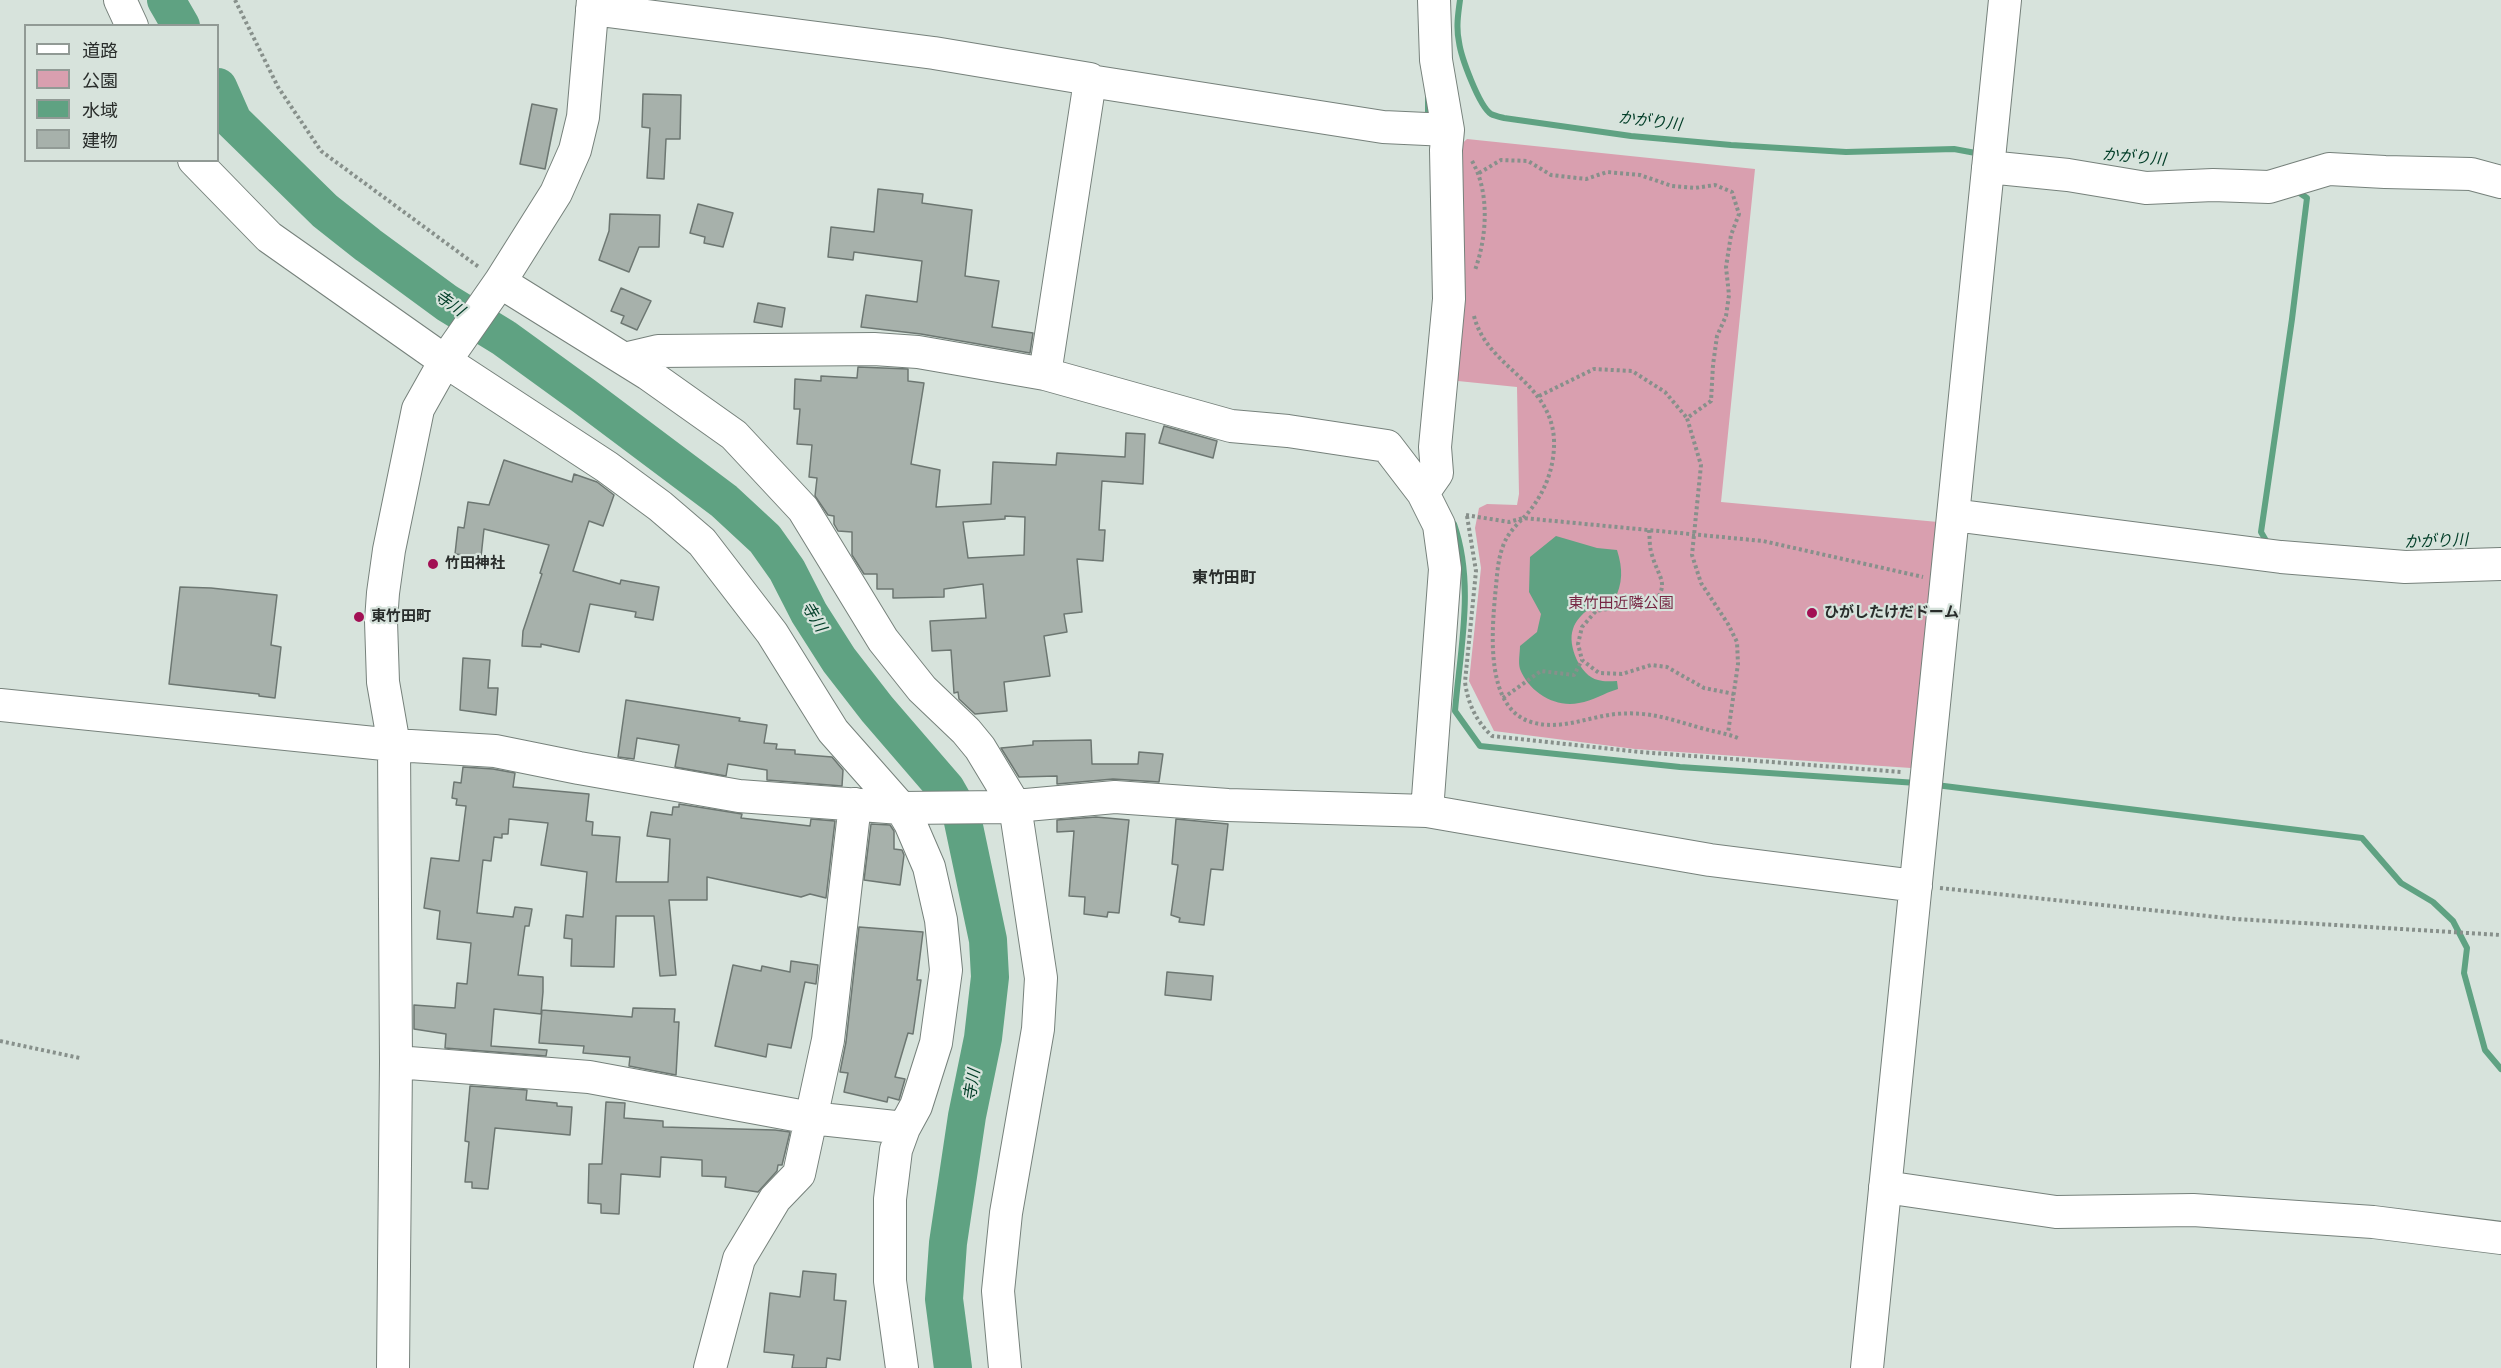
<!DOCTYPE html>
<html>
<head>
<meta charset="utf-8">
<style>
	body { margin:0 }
	#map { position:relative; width:2501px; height:1368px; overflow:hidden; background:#d7e3dc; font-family:"DejaVu Sans","Noto Sans JP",sans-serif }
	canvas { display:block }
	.legend { position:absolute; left:24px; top:24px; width:195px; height:138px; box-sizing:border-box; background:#d7e3dc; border:2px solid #919a95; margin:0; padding:8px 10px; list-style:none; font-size:18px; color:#292d2b }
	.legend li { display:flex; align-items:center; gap:12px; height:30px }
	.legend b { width:30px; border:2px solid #919a95 }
</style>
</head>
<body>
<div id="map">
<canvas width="2501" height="1368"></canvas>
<ul class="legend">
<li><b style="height:8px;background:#fff"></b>道路</li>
<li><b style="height:16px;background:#d99faf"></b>公園</li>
<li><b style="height:16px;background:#5fa282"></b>水域</li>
<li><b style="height:16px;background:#a7b1ab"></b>建物</li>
</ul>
</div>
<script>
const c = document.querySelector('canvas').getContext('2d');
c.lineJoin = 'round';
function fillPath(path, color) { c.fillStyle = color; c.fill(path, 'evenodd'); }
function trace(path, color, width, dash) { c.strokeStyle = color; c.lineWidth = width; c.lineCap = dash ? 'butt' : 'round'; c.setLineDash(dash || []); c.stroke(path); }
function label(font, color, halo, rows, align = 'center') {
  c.font = font + ' "DejaVu Sans","Noto Sans JP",sans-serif'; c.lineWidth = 4.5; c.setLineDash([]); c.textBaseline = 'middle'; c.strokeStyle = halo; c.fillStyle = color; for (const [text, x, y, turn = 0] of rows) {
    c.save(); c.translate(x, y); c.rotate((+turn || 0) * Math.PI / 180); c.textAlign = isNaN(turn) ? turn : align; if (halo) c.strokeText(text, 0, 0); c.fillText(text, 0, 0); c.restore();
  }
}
const green = new Path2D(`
	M1467,139L1755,169L1721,502L1938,522L1911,768L1635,749L1494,731L1469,681L1481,568L1475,528L1479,508L1487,504L1517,505L1519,494L1517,387L1448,380L1456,149Z`);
const water = new Path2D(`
	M1556,536L1597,548L1617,550C1623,569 1623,583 1614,601C1598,601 1578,613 1573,629C1567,645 1580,676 1598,680C1604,682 1611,681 1617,681L1618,689C1604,693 1593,701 1579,703C1555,708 1529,692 1520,669C1518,662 1520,653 1520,646L1537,632L1541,614L1529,592L1530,557Z`);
const stream = new Path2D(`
	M1460,0C1458,14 1456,28 1459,42C1461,57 1479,106 1491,114C1495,116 1500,117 1504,118L1631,136L1731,145L1846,152L1954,149L1981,154
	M1428,98V121
	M1454,524C1475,584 1460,650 1455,711L1480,746L1680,767L1917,783
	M2268,544L2261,532L2292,319L2307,198L2295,190
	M1936,785L2362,838L2401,883L2433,902L2453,921L2467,948L2464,973L2485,1050L2501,1069`);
const river = new Path2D(`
	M166,0L181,26
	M218,87L233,121L325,211L368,245L447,303L504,338L584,396L724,501L765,539L787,570L809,613L839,660L877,709L946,789L962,817L988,940L990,977L983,1038L967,1116L948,1243L944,1299L953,1368`);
const building = new Path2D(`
	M643,94L681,95L680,139H666L664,179L647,178L650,128L642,127Z
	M532,104L557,109L545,169L520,164Z
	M878,189L923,194L922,203L972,210L965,276L999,281L992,327L1033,333L1030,353L921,334L861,327L866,295L917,302L922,261L854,252L853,260L828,257L831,227L874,232Z
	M698,204L733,213L723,247L704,243L705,237L690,233Z
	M610,214L660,215L659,247H639L629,272L599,260L609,231Z
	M621,288L651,301L637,330L621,323L624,316L611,311Z
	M758,303L785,308L782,327L754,322Z
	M858,367L908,369V381L924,383L911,464L940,470L936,507L991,504L993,462L1056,465L1057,453L1125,457L1126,433L1145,434L1143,484L1102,481L1099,530H1105L1103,561L1077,559L1082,612L1064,614L1067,632L1044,636L1050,676L1004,682L1007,711L975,714L959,699L958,692L954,693L951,650L932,651L930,621L986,618L983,584L944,589V597L893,598V589H877V574H864L852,555V532L838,531L834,524V516L828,515L815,496L817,478L809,477L812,445L797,444L800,409H794L795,379L821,381V376L857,378ZM1005,516L1025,517L1024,555L968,558L963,522L1005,519Z
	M1164,426L1217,441L1213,458L1159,443Z
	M504,460L572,482L574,474L597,482L614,495L603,526L589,521L573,571L620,584L621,580L659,587L653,620L635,617L636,612L590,604L579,652L541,644V647L522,646L523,631L542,574L540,573L549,545L484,529L481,557L455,554L458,527L464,528L468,502L489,505Z
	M180,587L211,588L277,595L271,645L281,647L275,698L259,696V694L169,684Z
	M463,658L490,660L488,688H498L496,715L460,710Z
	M626,700L740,718L739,721L767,725L764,743L777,744L776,749L795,750V754L832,757L843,770L842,786L767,780V770L728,764L726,776L675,767L679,745L637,738L634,759L618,757Z
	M1091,740L1092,764H1138L1139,752L1163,754L1159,782L1113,779L1057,784V776L1019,777L1001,748L1033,745V741Z
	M463,767L493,769L515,773L513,787L589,794L586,821L593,822L592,835L620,837L616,882H668L670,839L647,836L651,812L672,815L673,807H679V804L742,814L741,818L810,826L811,819L835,821L826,898L810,894L801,897L707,877V900H669L676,975L660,976L654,916H616L614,967L571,966L572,939L564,938L566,915L583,917L587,872L541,865L548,823L509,819L508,834H502V838L494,837L491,861L483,860L477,913L513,917L515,907L532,909L529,926H525L518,975L543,977V992L541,1014L494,1009L491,1046L547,1050L546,1056L445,1048L446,1034L414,1029V1005L455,1008L457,983L467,984L471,943L437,939L440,911L424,908L431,858L459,861L466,806L456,805L457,799L452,798L454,782L461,783Z
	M1096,817L1129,820L1119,913L1108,912L1107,917L1084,914L1085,897L1069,896L1074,831L1057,832V820Z
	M1176,819L1228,824L1223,870L1211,869L1204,925L1179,922L1180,918L1171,915L1178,865L1172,864Z
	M871,824L890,825L894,831V849L902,850L904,855L900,885L864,880Z
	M859,927L923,932L917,980H921L913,1034L908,1033L895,1077L905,1079L899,1100L888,1097L887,1102L844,1092L848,1073L840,1072L846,1042Z
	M791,961L818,965L816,984L805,982L791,1048L768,1044L766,1057L715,1046L733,965L761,971L762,966L790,972Z
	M1167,972L1213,976L1211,1000L1165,995Z
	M633,1008L675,1009L674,1022H679L676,1075L629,1066L630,1057L583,1053L584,1046L539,1043L542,1010L632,1017Z
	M470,1086L527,1090L526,1100L557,1103V1106L572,1107L570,1135L495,1128L488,1189L472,1188V1182H465L469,1142L465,1141Z
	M606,1102L625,1103L624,1118L663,1121V1127L775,1130L790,1132L782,1165H778L777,1171L758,1192L725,1187L726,1177L702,1176V1160L661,1157L660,1177L621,1174L619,1214L601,1213V1204L588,1203L589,1164H602Z
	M803,1271L836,1274L834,1300L846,1301L840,1360L827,1358L826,1368H792L794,1355L764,1352L770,1293L800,1297Z`);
const path = new Path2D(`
	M235,0L278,87L321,151L480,268
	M1472,161C1490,192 1487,237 1475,270
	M1479,173L1501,160L1528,161L1551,175L1586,179L1607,172L1640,175L1672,186L1695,188L1715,185L1732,192L1739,214L1731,235L1726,267L1729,295L1726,316L1717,336L1713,365L1711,401L1687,418L1701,465L1692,555L1701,583L1728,624L1737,642L1738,664L1728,733
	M1474,316C1487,368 1550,380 1554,439C1555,467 1545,493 1527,514C1517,525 1508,532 1503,546C1497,562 1497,579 1495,596C1492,632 1485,708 1531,722C1560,731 1587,717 1616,714C1650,711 1669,719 1701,728C1714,732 1727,733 1740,739
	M1539,396L1594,369L1632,371L1665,392L1687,418
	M1466,515L1509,522L1523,518L1763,541L1923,577
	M1467,516L1476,571L1465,682C1468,704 1476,721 1492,736L1640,752L1902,772
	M1649,530C1650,538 1649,547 1652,555C1659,580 1672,584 1649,608H1613L1596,611L1582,627L1578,644L1582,660L1599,673L1622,674L1651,665L1667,667L1704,688L1734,694
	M1503,698L1541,671L1574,675L1582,660
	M1940,888L2236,919L2501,935
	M0,1041L80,1058`);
const minor = new Path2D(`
	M120,0L132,26
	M592,9L934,53L1090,79V81L1383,127L1448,130
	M194,160L269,237L445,361L607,467L660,506L702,542L772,633L833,731L901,808L910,823L929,867L941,920L946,970L936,1043L916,1106L904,1128L896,1150L890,1199V1281L902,1368
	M1988,167L2068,175L2146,188L2213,185L2269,187L2329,169L2385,172L2471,174L2501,182
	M500,282L648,374L734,435L803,509L883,640L922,689L966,731L980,748L1015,806L1041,978L1038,1029L1006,1213L998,1291L1005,1368
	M624,359L658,351L874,349L918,352L1045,374L1231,426L1288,431L1387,446L1423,493L1439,525L1445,569L1427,811
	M1045,374L1090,81
	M1423,493L1437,473L1435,447L1449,299L1446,150L1448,130L1436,60L1434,0
	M1953,515L2281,557L2405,567L2501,564
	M0,705L394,745L495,751L579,768L739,796L901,808L1004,807L1115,797L1228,805L1427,811L1710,860L1916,886
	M396,1062L589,1077L811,1118L904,1128
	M1885,1187L2056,1212L2193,1210L2373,1222L2501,1238
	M393,1368L396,1062L394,745L383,682L381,621L383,593L389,550L418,409L445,361L500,282L556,193L575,150L583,117L593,0
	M710,1368L739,1259L775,1199L799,1174L828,1040L855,804
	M1867,1368L2005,0`);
const markers = [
	[433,564,6,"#a21054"],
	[1812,613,6,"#a21054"],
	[359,617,6,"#a21054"]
];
const poiNames = [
	["竹田神社",445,564],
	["ひがしたけだドーム",1824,613],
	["東竹田町",371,617]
];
const parkNames = [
	["東竹田近隣公園",1621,604]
];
const waterNames = [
	["かがり川",1650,122,7],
	["かがり川",2134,158,5],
	["寺川",449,304,35],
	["かがり川",2436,542,-2],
	["寺川",813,617,59],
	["寺川",973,1085,-81]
];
const neighbourhoodNames = [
	["東竹田町",1224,579]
];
fillPath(green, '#d99faf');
fillPath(water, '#5fa282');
trace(stream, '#5fa282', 6);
trace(river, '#5fa282', 38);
fillPath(building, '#a7b1ab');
trace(building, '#6d7772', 1.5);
trace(minor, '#76817b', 34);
trace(path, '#87908b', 4, [3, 3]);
trace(minor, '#fff', 32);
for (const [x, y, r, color] of markers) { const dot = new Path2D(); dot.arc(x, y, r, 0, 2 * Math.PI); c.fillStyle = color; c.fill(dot); trace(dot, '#d7e3dc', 2); }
label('bold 15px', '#292d2b', '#d7e3dc', poiNames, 'left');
label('15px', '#772744', '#d7e3dc', parkNames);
label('italic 16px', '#013d27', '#d7e3dc', waterNames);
label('bold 16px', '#292d2b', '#d7e3dc', neighbourhoodNames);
</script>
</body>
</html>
